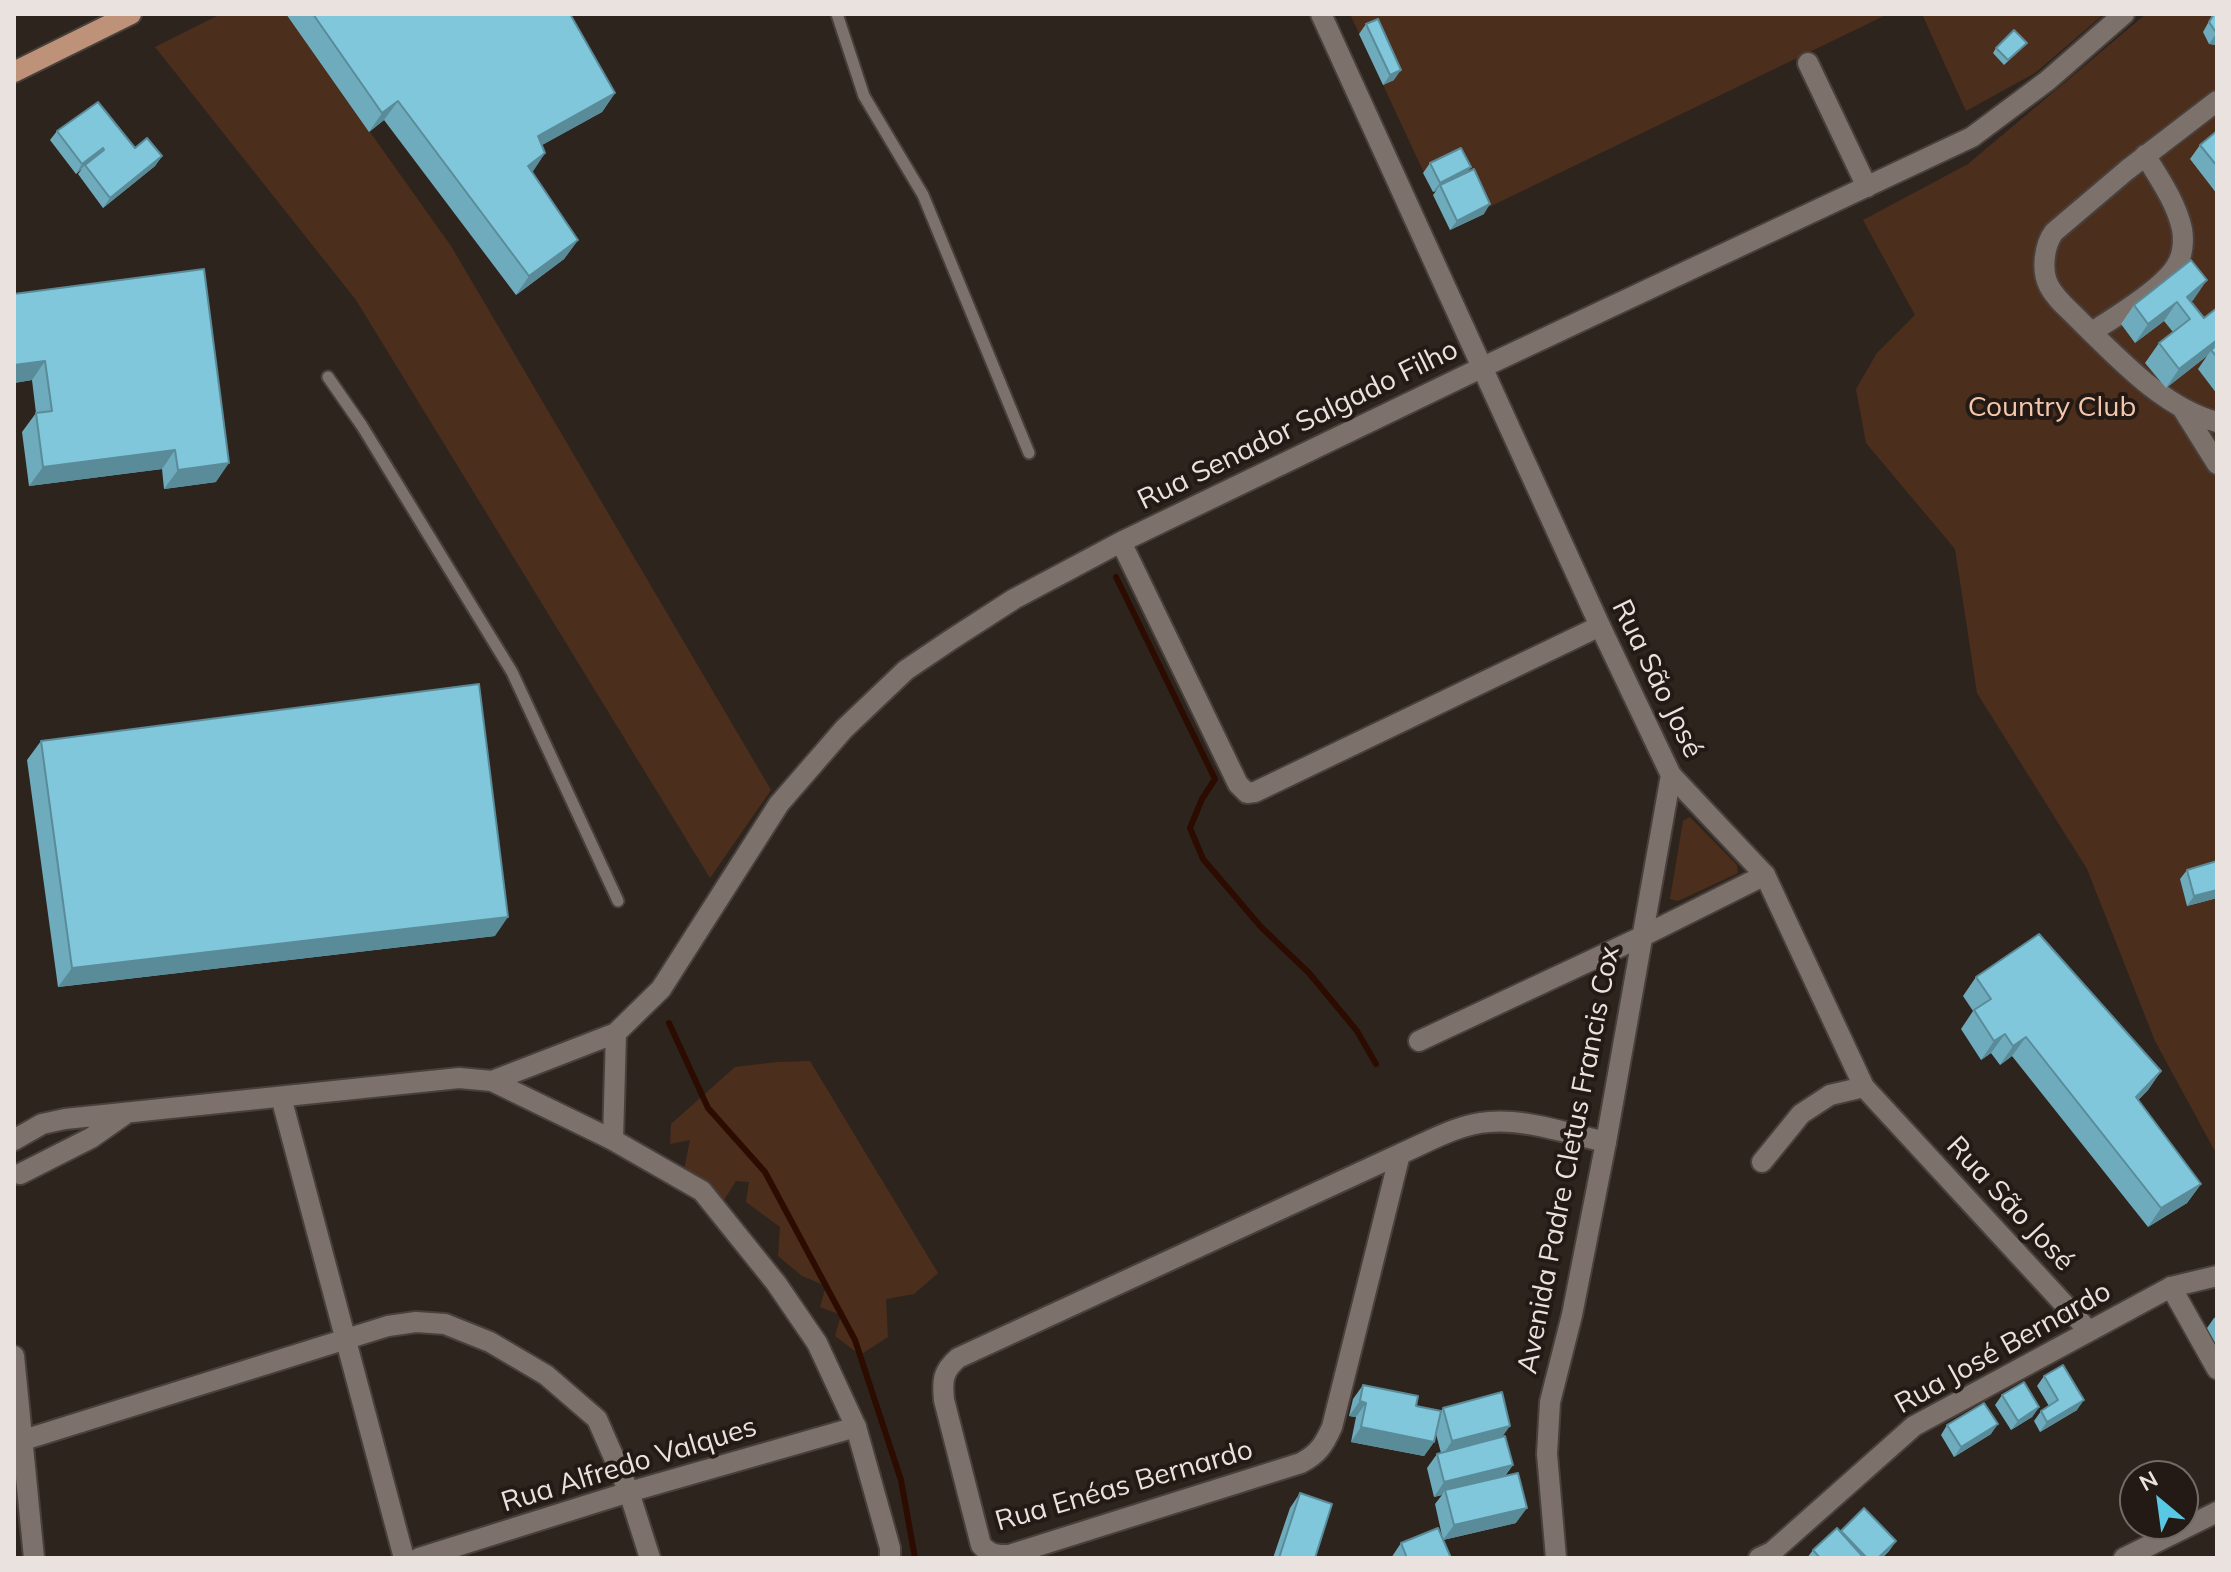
<!DOCTYPE html>
<html>
<head>
<meta charset="utf-8">
<style>
	body { margin:0 }
	#map { position:relative; width:2231px; height:1572px; overflow:hidden; background:#2e241e; font-family:Mulish,sans-serif }
	canvas { display:block }
	.frame { position:absolute; inset:0; border:16px solid #e9e2df; pointer-events:none }
	.north { position:absolute; left:2119px; top:1460px; width:80px; height:80px; box-sizing:border-box; background:#241a15; border:2px solid #736a66; border-radius:50%; rotate:331deg; font-size:22px; font-weight:700; line-height:32px; text-align:center; color:#e9e2df }
	.north::after { content:''; display:block; margin:auto; width:28px; height:36px; background:#59c8e5; clip-path:polygon(50% 0,100% 100%,50% 72%,0 100%) }
</style>
</head>
<body>
<div id="map">
<canvas width="2231" height="1572"></canvas>
<div class="frame"></div>
<div class="north">N</div>
</div>
<script>
const c = document.querySelector('canvas').getContext('2d');
c.lineJoin = 'round';
function fillPath(path, color) { c.fillStyle = color; c.fill(path, 'evenodd'); }
function trace(path, color, width, dash) { c.strokeStyle = color; c.lineWidth = width; c.lineCap = dash ? 'butt' : 'round'; c.setLineDash(dash || []); c.stroke(path); }
function label(font, color, halo, rows, align = 'center') {
  c.font = font + ' Mulish,sans-serif'; c.lineWidth = 8; c.setLineDash([]); c.textBaseline = 'middle'; c.strokeStyle = halo; c.fillStyle = color; for (const [text, x, y, turn = 0] of rows) {
    c.save(); c.translate(x, y); c.rotate((+turn || 0) * Math.PI / 180); c.textAlign = isNaN(turn) ? turn : align; if (halo) c.strokeText(text, 0, 0); c.fillText(text, 0, 0); c.restore();
  }
}
const green = new Path2D(`
	M221,14H286L451,246L771,790L710,878L356,300L155,47Z
	M1350,14H1888L1485,209L1464,177L1433,192Z
	M1922,14H2104L2035,73L1966,111Z
	M2146,14H2217V1155L2155,1041L2087,869L1977,693L1955,549L1866,443L1856,389L1877,353L1915,315L1863,220L1968,164Z
	M1690,817L1737,865L1738,873L1678,901L1670,899L1683,821Z
	M810,1061L938,1273L914,1294L886,1299L888,1337L860,1355L835,1336L841,1315L820,1307L826,1286L802,1276L778,1256L780,1227L746,1202L749,1182L736,1181L724,1200L684,1170L690,1140L670,1144L671,1124L735,1067L777,1062Z`);
const stream = new Path2D(`
	M1116,577L1215,779L1202,799L1190,828L1203,859L1261,927L1309,973L1357,1031L1376,1064
	M669,1023L708,1108L765,1172L855,1340L901,1480L915,1558`);
const service = new Path2D(`
	M837,14L864,96L923,195L1029,453
	M328,377L362,426L512,672L618,901`);
const minor = new Path2D(`
	M1808,63L1867,187
	M2217,101L2127,170L2054,232C2044,245 2041,271 2049,286C2056,300 2071,311 2082,323C2120,360 2164,408 2217,422
	M2092,332C2115,317 2163,288 2176,266C2183,256 2184,240 2182,229C2176,202 2159,178 2145,155
	M2182,408L2217,464
	M1121,542L1238,784L1247,793L1255,792L1600,626
	M616,1033L661,989L779,804L844,729L906,670L952,639L1014,599L1121,542L1481,368L1972,137L2047,81L2124,14
	M1419,1041L1641,937L1765,875
	M492,1081L616,1033L613,1140
	M281,1097L404,1558
	M1400,1154L1332,1427C1324,1445 1318,1454 1301,1463L1009,1555C996,1555 990,1555 981,1545L944,1400C942,1380 943,1371 958,1358L1400,1154C1428,1142 1458,1124 1489,1122C1528,1119 1568,1134 1606,1142
	M1762,1162L1801,1114L1830,1095L1864,1087
	M2171,1287L2217,1369
	M14,1356L34,1558
	M14,1443L388,1326L416,1322L445,1324L490,1342L546,1375L597,1419L629,1492L650,1558
	M419,1558L629,1492L856,1427
	M2124,1558L2217,1512`);
const tertiary = new Path2D(`
	M1321,14L1600,626L1671,775L1765,875L1864,1087L2088,1330
	M14,1140L42,1124L65,1119L459,1078L492,1081L613,1140L702,1191L776,1283L817,1343L856,1427L890,1548V1558
	M20,1174L91,1138L124,1115
	M1556,1558L1547,1454L1550,1402L1572,1315L1606,1142L1671,775
	M1759,1558L1772,1552L1914,1426L2171,1287L2217,1276`);
const primary = new Path2D(`
	M14,72L131,14`);
const wall = new Path2D(`
	M286,14H570L615,93L602,112L542,145L545,153L532,172L578,240L564,259L516,295L384,120L369,132Z
	M2213,14H2217V45L2209,44L2203,32Z
	M1366,24L1394,80L1383,85L1359,34Z
	M2023,47L2004,65L1993,53L1996,48Z
	M57,131L135,148L162,156L155,166L103,208L78,174L82,169L76,174L50,140Z
	M2217,131V194L2190,159L2200,145Z
	M1430,163L1467,172L1484,214L1450,230L1433,195L1436,191L1433,192L1423,173Z
	M14,294L216,482L164,489L162,469L29,486L22,432L36,413L32,380L14,383Z
	M2194,299L2191,302L2204,318L2217,308V394L2198,369L2207,356L2166,388L2145,363L2159,343L2173,332L2164,321L2135,343L2121,324L2134,305Z
	M41,741L495,936L58,987L27,760Z
	M2217,861V898L2187,906L2180,879L2187,870Z
	M1976,977L2161,1071L2148,1090L2138,1100L2201,1184L2187,1203L2148,1227L2012,1056L2000,1065L1991,1053L1981,1060L1961,1029L1973,1011L1963,996Z
	M2217,1317V1346L2207,1328L2214,1318Z
	M2044,1376L2077,1410L2040,1432L2034,1421L2041,1411L2049,1406L2037,1386Z
	M1363,1385L1416,1406L1441,1411L1443,1408L1503,1437L1513,1465L1505,1476L1516,1523L1443,1540L1435,1504L1442,1495L1434,1497L1427,1468L1437,1454L1441,1453L1436,1434L1434,1442L1424,1456L1351,1442L1356,1417L1349,1416L1353,1399Z
	M2002,1395L2039,1407L2032,1417L2011,1430L1995,1405Z
	M1947,1425L1991,1434L1954,1457L1941,1435Z
	M1300,1493L1315,1558H1273L1290,1508Z
	M1840,1532L1896,1541L1889,1551L1882,1558H1807L1813,1550Z
	M1401,1543L1451,1558H1391Z`);
const shadedWall = new Path2D(`
	M2216,34L2217,45L2209,44Z
	M1401,70L1394,80L1383,85L1390,75Z
	M615,93L602,112L524,155L538,136Z
	M398,101L384,120L369,132L382,113Z
	M103,148L96,158L85,165L76,174L82,164Z
	M545,153L532,173L528,166Z
	M162,156L155,166L103,208L110,198Z
	M1471,167L1464,177L1440,185L1436,191L1433,192L1440,183Z
	M1490,204L1484,214L1450,230L1457,221Z
	M578,240L564,259L516,295L529,276Z
	M2207,280L2194,299L2183,308L2187,297Z
	M2177,302L2164,321L2135,343L2148,324Z
	M2217,340V342L2207,356L2166,388L2179,369Z
	M45,361L32,380L14,383V365Z
	M175,450L162,469L29,486L43,467Z
	M229,463L216,482L164,489L178,470Z
	M2217,890V898L2187,906L2194,896Z
	M508,917L495,936L58,987L72,968Z
	M2005,1034L1991,1053L1981,1060L1994,1041Z
	M2026,1037L2012,1056L2000,1065L2013,1046Z
	M2161,1071L2148,1090L2123,1116L2136,1097Z
	M2201,1184L2187,1203L2148,1227L2161,1208Z
	M2084,1400L2077,1410L2040,1432L2047,1422Z
	M1360,1401L1366,1403L1356,1417L1349,1416Z
	M2039,1407L2032,1417L2011,1430L2018,1421Z
	M1998,1424L1991,1434L1954,1457L1961,1447Z
	M1510,1426L1500,1440L1442,1456L1452,1441Z
	M1361,1427L1434,1442L1424,1456L1351,1442Z
	M1513,1465L1502,1479L1445,1490L1442,1495L1434,1497L1444,1482Z
	M1527,1508L1516,1523L1443,1540L1454,1525Z
	M1896,1541L1889,1551L1882,1558H1878Z`);
const building = new Path2D(`
	M313,14H570L615,93L538,136L545,153L528,166L578,240L529,276L398,101L382,113Z
	M2214,14H2217V34L2209,22Z
	M1378,19L1401,70L1390,75L1366,24Z
	M2014,30L2027,43L2008,60L1996,48Z
	M98,102L135,148L147,138L162,156L110,198L85,165L104,150L103,148L82,164L57,131Z
	M2217,131V166L2200,145Z
	M1461,148L1471,167L1440,183L1430,163Z
	M1474,169L1490,204L1457,221L1440,185Z
	M2191,260L2207,280L2187,297L2204,318L2217,308V340L2179,369L2159,343L2190,319L2177,302L2148,324L2134,305Z
	M204,269L229,463L178,470L175,450L43,467L36,413L52,411L45,361L14,365V294Z
	M2217,345V357L2211,350Z
	M479,684L508,917L72,968L41,741Z
	M2217,861V890L2194,896L2187,870Z
	M2039,934L2161,1071L2136,1097L2201,1184L2161,1208L2026,1037L2013,1046L2005,1034L1994,1041L1974,1010L1991,999L1976,977Z
	M2063,1365L2084,1400L2047,1422L2041,1411L2058,1400L2044,1376Z
	M2024,1382L2039,1407L2018,1421L2002,1395Z
	M1363,1385L1418,1396L1416,1406L1441,1411L1434,1442L1361,1427L1366,1403L1360,1401Z
	M1502,1392L1510,1426L1452,1441L1443,1408Z
	M1984,1403L1998,1424L1961,1447L1947,1425Z
	M1505,1436L1513,1465L1444,1482L1437,1454Z
	M1518,1473L1527,1508L1454,1525L1445,1490Z
	M1300,1493L1332,1504L1315,1558H1279Z
	M1864,1508L1896,1541L1878,1558H1867L1841,1531Z
	M1438,1528L1451,1558H1407L1401,1543Z
	M1837,1528L1864,1558H1820L1813,1550Z`);
const parkNames = [
	["Country Club",2052,408]
];
const streetNames = [
	["Rua Senador Salgado Filho",1298,425,-26],
	["Rua São José",1657,679,64],
	["Avenida Padre Cletus Francis Cox",1569,1160,-79],
	["Rua São José",2010,1204,47],
	["Rua José Bernardo",2003,1348,-29],
	["Rua Alfredo Valques",629,1465,-17],
	["Rua Enéas Bernardo",1124,1486,-16]
];
fillPath(green, '#4c2e1c');
trace(stream, '#2c0c00', 6);
trace(service, '#49403c', 15);
trace(minor, '#49403c', 24);
trace(tertiary, '#49403c', 24);
trace(primary, '#49403c', 24);
trace(service, '#7d716b', 11);
trace(minor, '#7d716b', 20);
trace(tertiary, '#7d716b', 20);
trace(primary, '#be9279', 20);
fillPath(wall, '#6eabbc');
fillPath(shadedWall, '#5a8b99');
fillPath(building, '#80c7db');
trace(building, '#5a8b99', 2);
label('28px', '#f4c6ac', '#241a15', parkNames);
label('28px', '#e9e2df', '#241a15', streetNames);
</script>
</body>
</html>
